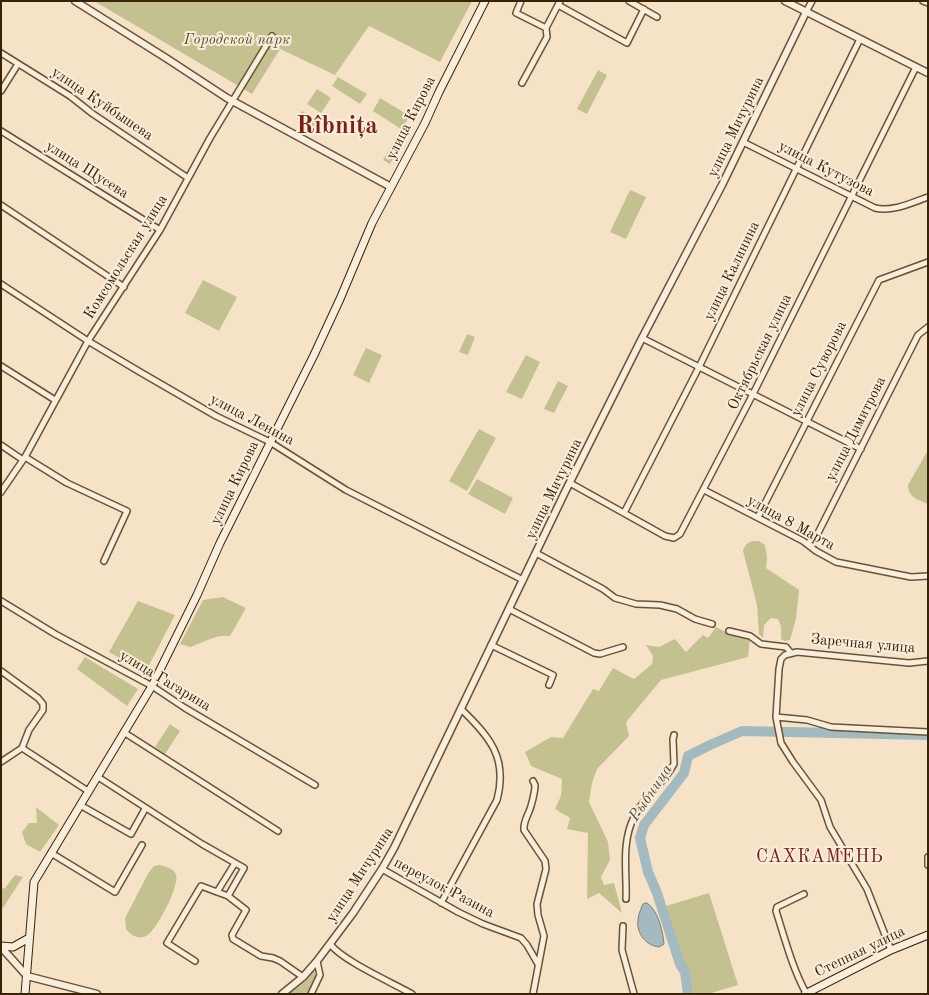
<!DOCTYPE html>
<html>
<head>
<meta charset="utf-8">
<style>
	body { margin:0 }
	#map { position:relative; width:929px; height:995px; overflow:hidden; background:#f6e3c7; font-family:"Old Standard TT",serif }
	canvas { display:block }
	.frame { position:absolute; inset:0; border:2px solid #392306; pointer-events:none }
</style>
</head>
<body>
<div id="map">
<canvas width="929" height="995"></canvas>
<div class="frame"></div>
</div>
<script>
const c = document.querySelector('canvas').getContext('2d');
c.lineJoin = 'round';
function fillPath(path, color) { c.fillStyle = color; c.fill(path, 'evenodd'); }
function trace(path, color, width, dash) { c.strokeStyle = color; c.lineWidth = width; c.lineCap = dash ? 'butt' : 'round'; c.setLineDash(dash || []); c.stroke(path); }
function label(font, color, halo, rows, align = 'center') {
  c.font = font + ' "Old Standard TT",serif'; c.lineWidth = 4; c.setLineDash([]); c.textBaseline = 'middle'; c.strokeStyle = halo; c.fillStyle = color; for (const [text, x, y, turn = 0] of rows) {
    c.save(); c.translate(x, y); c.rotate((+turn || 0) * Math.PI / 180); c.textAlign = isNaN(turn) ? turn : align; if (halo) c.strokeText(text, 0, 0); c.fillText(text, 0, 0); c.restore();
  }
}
const green = new Path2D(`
	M94,1H472L440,62L369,26L335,75L280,49L252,94Z
	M598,70L607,75L587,114L577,109Z
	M338,77L367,94L360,104L332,86Z
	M317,89L331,98L321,113L307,104Z
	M380,98L410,116L401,129L373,111Z
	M302,111L317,120L313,127L297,118Z
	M398,134L404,138L390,164L383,160Z
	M630,190L646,197L626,239L610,232Z
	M203,280L237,297L219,331L185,313Z
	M467,334L475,337L468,355L459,352Z
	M366,348L382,355L369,383L353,375Z
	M526,355L540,362L522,399L506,392Z
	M558,381L568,386L554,413L544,409Z
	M479,429L496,438L467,491L449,481Z
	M928,450V504C918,500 908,497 908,485Z
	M477,479L513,498L505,514L468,494Z
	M753,541H759L765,545L767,557L766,568L799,590L796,619L790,640L785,641L781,639V626L778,619L771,618L764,625L763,638L759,634L757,605L743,551C745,544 747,543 753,541Z
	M223,597L246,608L230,636C217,634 202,643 190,647L180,644L203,600Z
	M138,601L175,615L145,673L109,652Z
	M716,627L734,636L750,638L748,657L661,680L626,722L629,736L597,769L592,783L589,802L608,842L610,860L601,877L604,885L614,883L622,913L599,893L587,899L588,833L567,829L570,818L555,809L561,796L562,779L531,766L525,752L551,737L563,738L593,689L599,691L613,668L634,679L652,664L653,656L646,645L659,647L675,639L686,652L703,635L708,638Z
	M85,657L138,689L127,706L77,669Z
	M170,724L180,731L165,754L155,747Z
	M36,807L59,825L40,852L26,844L22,832L29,823H37Z
	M160,865C166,867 174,868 176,875C180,885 156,932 146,936C138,940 131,935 126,929L125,918L149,872L154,866Z
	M15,875L23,877L1,911V889L5,888Z
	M709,893L738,985L708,994H693L666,906Z
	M314,970L317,979L310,994H288L306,981Z`);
const water = new Path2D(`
	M647,903C658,910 663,931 664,944L659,947C647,946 636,934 638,920C638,915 641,909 643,904Z`);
const river = new Path2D(`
	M688,994L685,972L680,964L657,893L648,872L640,838L644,825L684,773L688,756L710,745L742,731L928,735`);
const minor = new Path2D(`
	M521,1L516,13L546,28L547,37L522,83
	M629,1L657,17
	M923,1L928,3
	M558,5L627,43L644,9
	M806,12L812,1
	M546,28L560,1
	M1,53L70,96L93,114L188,178
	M1,91L18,64
	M1,131L160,230
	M743,142L875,208C893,212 911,203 928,197
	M1,205L124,287
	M1,284L88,341L140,372L216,416L270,442L346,490L523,580
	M642,338L861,449
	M1,366L55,400
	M1,445L23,460
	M25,457L67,483L127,511L104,561
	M570,483L665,536L674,538L680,534L753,394L916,67
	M704,490L803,541L816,551L836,562L911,577L928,576
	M1,492L25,457L88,341L160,230L210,138L272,36
	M624,513L699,367L860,39
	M758,517L879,280L928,262
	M808,543L817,535L918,335L928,327
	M536,553L603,589L615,598L636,604L660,605L677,609L695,619L712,624
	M1,601L55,634L152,686L185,708L315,785
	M509,609L594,653L600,654L623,647
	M729,631L750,636L761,644L786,647L791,653
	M491,645L553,675L549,685
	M1,671L38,698L43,704V710L29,730L22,748L1,762
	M776,717L807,720L831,727L928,732
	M125,733L278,831
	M22,748L88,791
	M98,777L202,844L244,868L228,896L201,886L167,943L195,961
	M533,781L535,785C535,792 533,799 531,806C529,814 523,821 524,830L545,861L546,869L537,904L538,915L544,936L533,994
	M80,805L131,834L145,809
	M51,853L115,892L142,845
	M928,857V865
	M382,869L458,912L483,924L521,938L527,945L538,964
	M217,892L235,863
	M804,894L777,907L776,911C785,939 792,967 806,993
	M228,896L246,910L232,935L233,939L261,956L273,958L280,961L303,977
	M626,899C627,872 621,843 634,817C643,797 664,784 674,764L673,739L674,735
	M441,903L497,800C508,758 490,737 461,709
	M623,926L622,950L634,994
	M330,944C343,961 391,982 412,994
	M891,950L867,889L830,827L821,800L793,762L781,743L776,717L779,669L781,659L785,655L797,652L909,663L928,661
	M311,994L320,975L317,961`);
const tertiary = new Path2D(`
	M75,1L166,58L227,98L391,187
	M785,1L928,73
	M1,947L27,976L97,994
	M282,994L303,977L317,961L353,913L382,869L394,848L565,492L640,342L722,185L806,12`);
const secondary = new Path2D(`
	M1,946L13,947L29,938
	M25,994L34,882L152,686L197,595L220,543L314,355L340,299L372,223L425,123L439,92L485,1
	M805,994L891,950L928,935`);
const parkNames = [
	["Городской парк",237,40]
];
const streetNames = [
	["улица Куйбышева",102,104,34],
	["улица Кирова",411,118,-63],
	["улица Мичурина",736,127,-64],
	["улица Кутузова",826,169,27],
	["улица Щусева",87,170,32],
	["Комсомольская улица",126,257,-58],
	["улица Калинина",732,271,-64],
	["Октябрьская улица",760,352,-64],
	["улица Суворова",819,369,-63],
	["улица Ленина",252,420,28],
	["улица Димитрова",856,429,-63],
	["улица Кирова",235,483,-64],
	["улица Мичурина",554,489,-64],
	["улица 8 Марта",791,523,29],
	["Заречная улица",863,644,5],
	["улица Гагарина",165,681,31],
	["улица Мичурина",360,875,-57],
	["переулок Разина",444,888,28],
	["Степная улица",860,952,-26]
];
const waterNames = [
	["Рыбница",651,793,-56]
];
const quarterNames = [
	["САХКАМЕНЬ",820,857]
];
const townNames = [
	["Rîbnița",337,126]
];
fillPath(green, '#c4c190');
fillPath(water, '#a3bbc0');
trace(water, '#797e76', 1);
trace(river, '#a3bbc0', 10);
trace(minor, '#685336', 8);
trace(tertiary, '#685336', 9);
trace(secondary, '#392306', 9);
trace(minor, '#f9eddb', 5);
trace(tertiary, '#f9eddb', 6);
trace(secondary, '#f9eddb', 7);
label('italic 15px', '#63522f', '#f9eddb', parkNames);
label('15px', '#392306', '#f9eddb', streetNames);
label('italic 16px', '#59513e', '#f9eddb', waterNames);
c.letterSpacing = '1px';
label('18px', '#7a1f14', '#f9eddb', quarterNames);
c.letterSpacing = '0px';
label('bold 25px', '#7a1f14', '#f9eddb', townNames);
</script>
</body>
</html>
